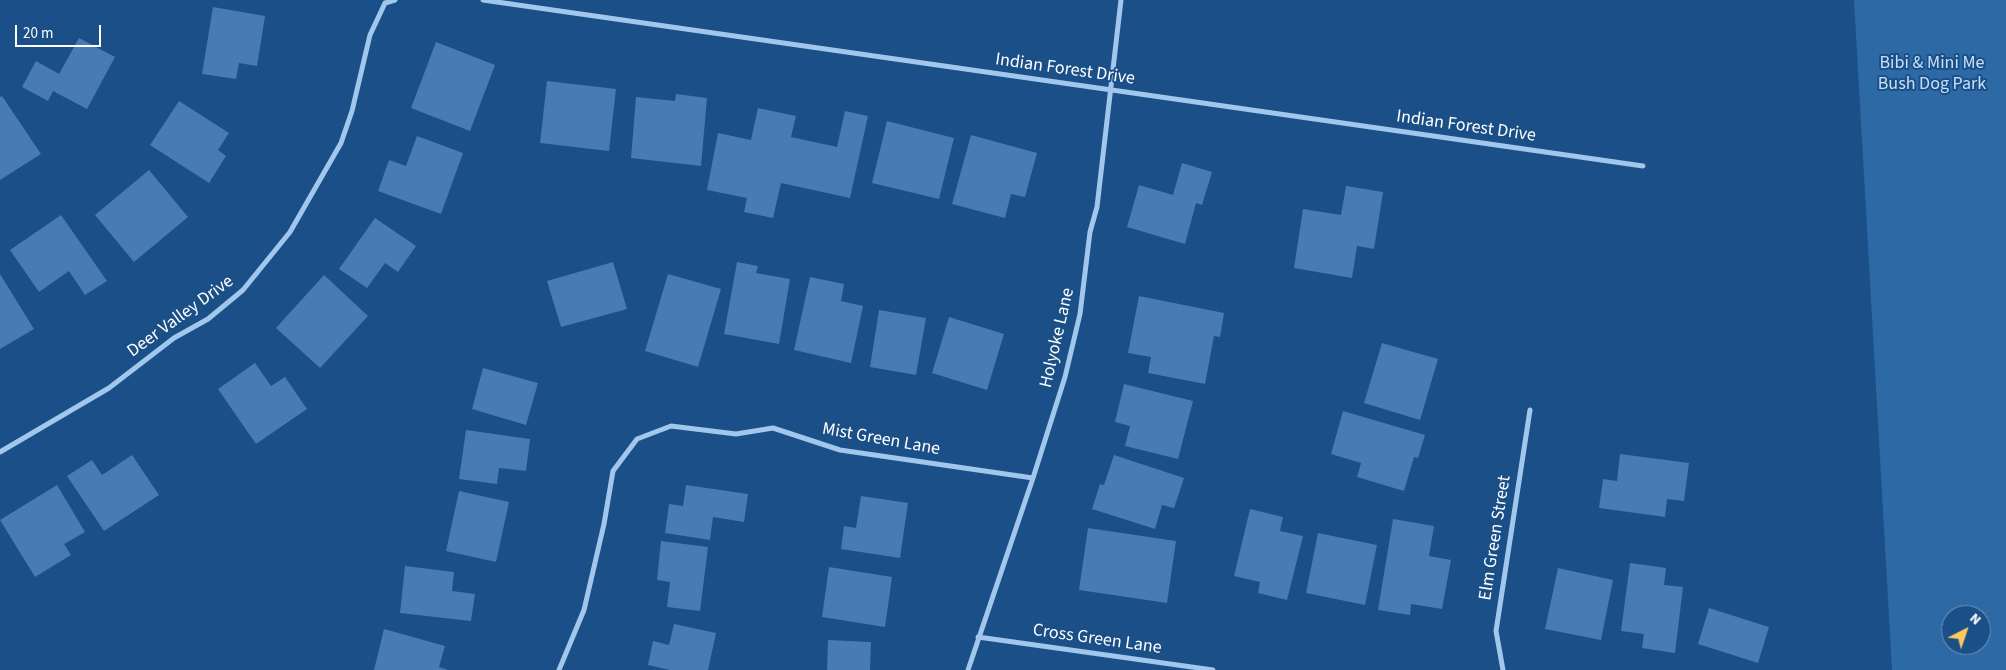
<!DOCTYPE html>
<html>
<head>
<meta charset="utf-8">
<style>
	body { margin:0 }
	#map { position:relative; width:2006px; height:670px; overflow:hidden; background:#1a4f87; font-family:"Source Sans 3",sans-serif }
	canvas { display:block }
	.north { position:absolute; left:1941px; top:605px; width:50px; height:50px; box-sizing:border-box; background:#1a4f87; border:1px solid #7695b7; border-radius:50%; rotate:41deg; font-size:14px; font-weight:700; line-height:20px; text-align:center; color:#fff }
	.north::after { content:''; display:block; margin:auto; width:18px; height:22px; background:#fec85e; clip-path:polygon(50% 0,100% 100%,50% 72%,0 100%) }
	.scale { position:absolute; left:15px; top:25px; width:86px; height:22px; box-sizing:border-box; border:2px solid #fff; border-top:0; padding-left:6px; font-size:15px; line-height:18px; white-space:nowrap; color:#fff; -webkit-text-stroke:4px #1a4f87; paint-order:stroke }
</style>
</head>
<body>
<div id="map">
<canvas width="2006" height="670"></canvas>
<div class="north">N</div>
<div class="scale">20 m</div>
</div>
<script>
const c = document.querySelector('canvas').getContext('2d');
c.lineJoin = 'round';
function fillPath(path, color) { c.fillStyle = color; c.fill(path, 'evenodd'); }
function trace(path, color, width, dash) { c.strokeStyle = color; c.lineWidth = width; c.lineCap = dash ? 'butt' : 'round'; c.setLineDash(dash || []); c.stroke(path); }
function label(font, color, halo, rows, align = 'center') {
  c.font = font + ' "Source Sans 3",sans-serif'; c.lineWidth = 4; c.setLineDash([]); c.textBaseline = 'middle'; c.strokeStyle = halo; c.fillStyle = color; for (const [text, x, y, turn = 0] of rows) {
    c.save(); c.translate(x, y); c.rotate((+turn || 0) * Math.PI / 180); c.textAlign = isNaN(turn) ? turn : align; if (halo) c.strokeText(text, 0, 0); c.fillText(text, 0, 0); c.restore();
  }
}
const green = new Path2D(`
	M1854,0H2006V670H1892ZM1951,615H1981V645H1951Z`);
const building = new Path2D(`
	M213,7L265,16L257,66L239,63L236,79L202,74Z
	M79,38L115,57L87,109L53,91L48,101L22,87L36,61L59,74Z
	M436,42L495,65L470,131L411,108Z
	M547,81L616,89L609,151L540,143Z
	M676,94L707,98L701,166L631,158L636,97L675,101Z
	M2,96L41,154L0,180V97Z
	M179,101L229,133L218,150L226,156L209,183L150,145Z
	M758,108L796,116L791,137L837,147L845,111L868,116L850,198L781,183L773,218L744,212L747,198L707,190L718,133L751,140Z
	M887,121L954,138L939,199L872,183Z
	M971,135L1037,153L1025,197L1011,194L1005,218L952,204Z
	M417,136L463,153L441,214L378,191L389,160L406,166Z
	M1182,163L1212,172L1202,205L1196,203L1185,244L1127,227L1139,185L1173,195Z
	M149,170L188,217L134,262L95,215Z
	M1346,186L1383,192L1374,249L1357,246L1352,278L1294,268L1303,209L1341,215Z
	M61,215L107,281L85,295L69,271L39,292L10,250Z
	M375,218L416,246L398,272L385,263L367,288L339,269Z
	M613,262L627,309L561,327L547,281Z
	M737,262L758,266L756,273L790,279L779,344L724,334Z
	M0,274L34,329L0,349Z
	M668,274L721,289L698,367L645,351Z
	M324,275L368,316L320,368L276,328Z
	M810,277L844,284L841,301L863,306L851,363L794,350Z
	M1139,296L1224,313L1220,337L1214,336L1205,384L1148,373L1151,357L1128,353Z
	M879,310L926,318L916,375L870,367Z
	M949,317L1004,334L987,390L932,373Z
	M1382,343L1438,359L1420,420L1364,403Z
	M255,363L271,386L285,377L307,409L256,444L218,389Z
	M483,368L538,383L526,425L472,409Z
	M1124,384L1193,401L1178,459L1125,446L1130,426L1115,422Z
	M1343,411L1425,435L1418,458L1414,457L1404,491L1357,477L1361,463L1331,454Z
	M466,430L530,439L526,471L499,468L497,484L459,479Z
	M1620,454L1689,463L1684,501L1667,499L1665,517L1599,508L1603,479L1617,481Z
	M132,455L159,495L104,531L67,476L92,460L102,475Z
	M1114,455L1184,478L1174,508L1162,505L1155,529L1092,509L1100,484L1104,485Z
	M57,485L85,532L64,544L71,555L35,577L0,520Z
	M686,485L748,494L744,522L713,517L710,540L665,533L669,504L683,506Z
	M459,491L509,502L496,562L446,551Z
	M861,496L908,503L900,558L841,549L844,526L856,528Z
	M1250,509L1283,517L1280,531L1303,536L1287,600L1258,593L1260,582L1234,576Z
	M1393,519L1434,526L1429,556L1451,560L1442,609L1411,604L1410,615L1378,610Z
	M1088,528L1176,541L1167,603L1079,590Z
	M1318,533L1377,545L1365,605L1306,593Z
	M661,541L708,547L700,611L667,607L670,582L657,580Z
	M1630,563L1666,568L1664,585L1683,587L1675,653L1642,648L1644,634L1621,631Z
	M405,566L454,572L452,591L475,594L471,621L400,613Z
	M829,567L892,577L885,627L822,617Z
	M1558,568L1613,580L1601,640L1545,629Z
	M1709,608L1769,627L1758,663L1698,644Z
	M674,624L716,633L708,670H670L648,665L653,641L669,645Z
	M384,629L445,646L439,667L448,670H374Z
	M828,640L871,642L870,670H827Z`);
const minor = new Path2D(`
	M483,0L1643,166
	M0,452L109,388L174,338L208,319L243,290L290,232L341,143L352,111L370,35L385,3L395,0
	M978,637L1213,670
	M559,670L584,610L604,524L613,471L637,439L671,426L736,434L773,428L840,450L1033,478
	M968,670L1033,478L1065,377L1080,314L1090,232L1097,207L1121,0
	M1503,670L1496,631L1530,410`);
const parkNames = [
	["Bibi & Mini Me",1932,64],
	["Bush Dog Park",1932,85]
];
const streetNames = [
	["Indian Forest Drive",1065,70,8],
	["Indian Forest Drive",1466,127,8],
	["Deer Valley Drive",181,317,-36],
	["Holyoke Lane",1058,338,-77],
	["Mist Green Lane",881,440,10],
	["Elm Green Street",1496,538,-81],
	["Cross Green Lane",1097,640,8]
];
fillPath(green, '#2d69a5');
fillPath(building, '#477bb2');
trace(minor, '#a2c7ec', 5);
label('18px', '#c7e0f9', '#1a4f87', parkNames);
label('18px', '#fff', '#1a4f87', streetNames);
</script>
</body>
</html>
